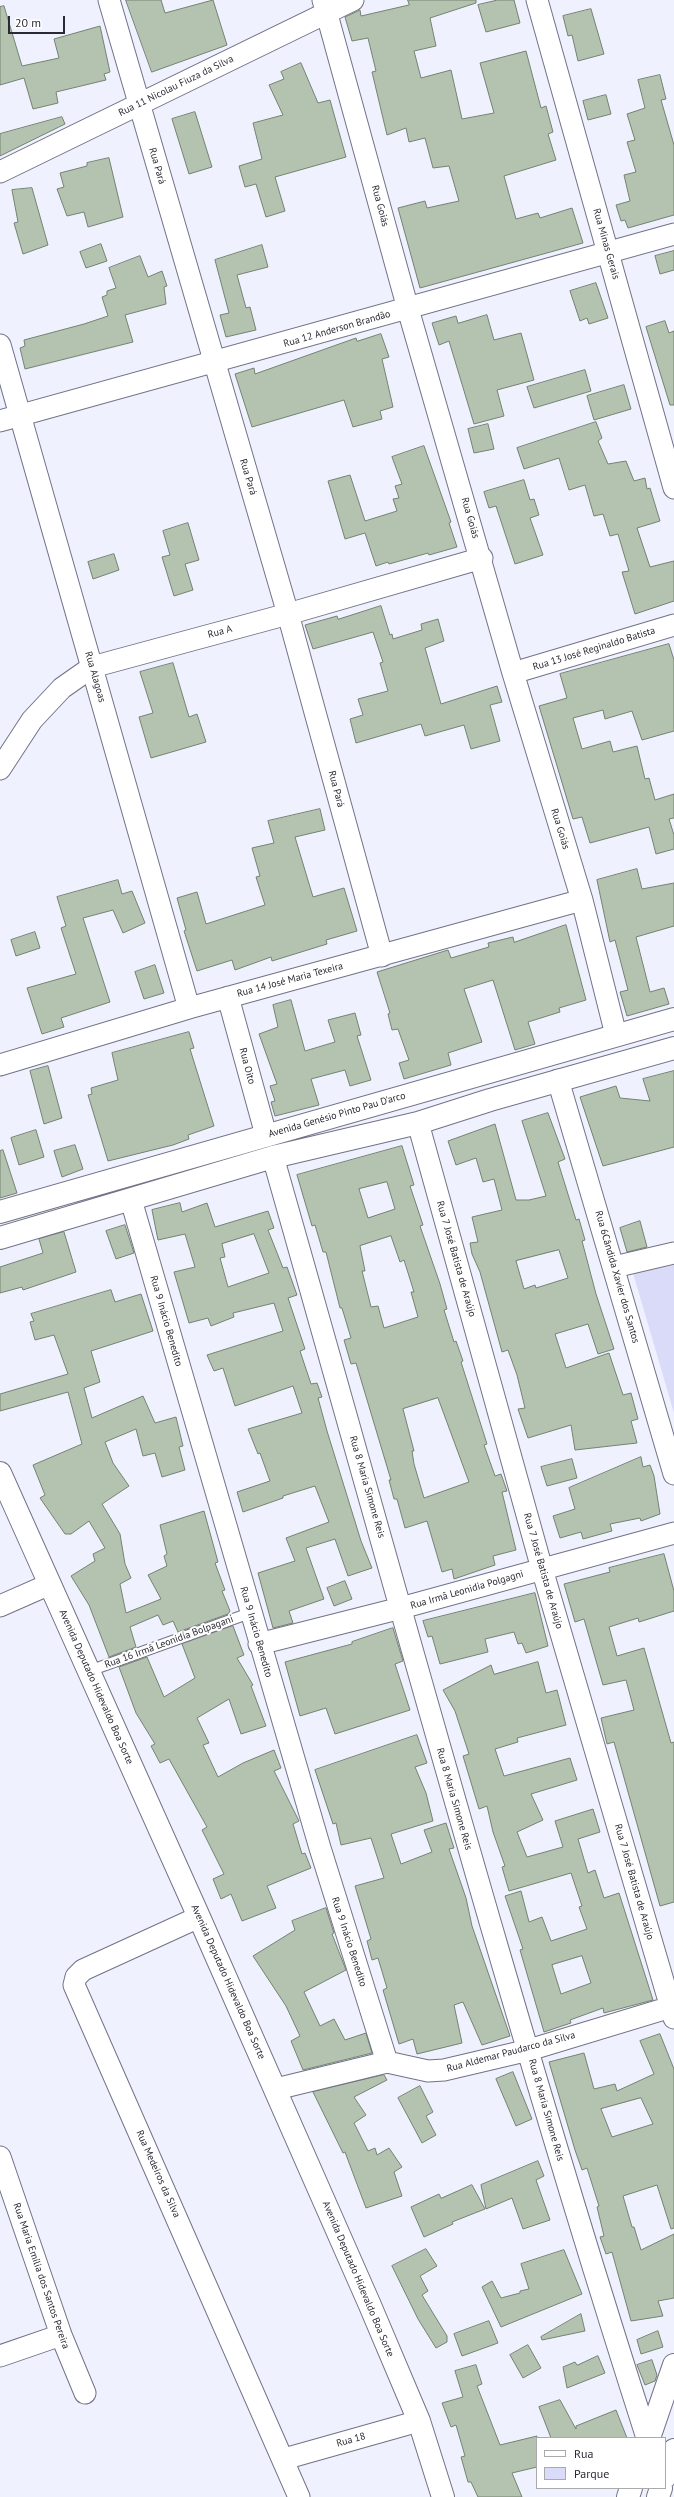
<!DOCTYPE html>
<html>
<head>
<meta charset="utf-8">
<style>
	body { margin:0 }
	#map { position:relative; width:674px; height:2497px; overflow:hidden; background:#f0f1ff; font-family:"PT Sans",sans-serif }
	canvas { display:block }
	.legend { position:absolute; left:536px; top:2437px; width:130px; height:52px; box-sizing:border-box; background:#fff; border:1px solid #aaaaad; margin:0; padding:5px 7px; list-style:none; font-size:12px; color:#2a2a33 }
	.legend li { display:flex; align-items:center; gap:8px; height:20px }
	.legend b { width:20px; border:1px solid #aaaaad }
	.scale { position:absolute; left:8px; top:16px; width:57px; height:18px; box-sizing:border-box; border:2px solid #2a2a33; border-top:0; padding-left:5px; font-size:12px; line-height:14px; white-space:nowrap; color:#2a2a33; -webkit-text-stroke:3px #fff; paint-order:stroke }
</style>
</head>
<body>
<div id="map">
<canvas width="674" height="2497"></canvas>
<ul class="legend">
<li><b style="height:5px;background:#fff"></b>Rua</li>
<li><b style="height:11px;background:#d9dbf8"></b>Parque</li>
</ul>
<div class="scale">20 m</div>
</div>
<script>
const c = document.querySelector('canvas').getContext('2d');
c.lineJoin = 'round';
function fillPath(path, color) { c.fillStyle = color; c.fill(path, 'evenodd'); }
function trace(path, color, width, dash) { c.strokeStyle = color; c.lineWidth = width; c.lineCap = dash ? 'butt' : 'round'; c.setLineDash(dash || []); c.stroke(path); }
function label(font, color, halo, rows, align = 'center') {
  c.font = font + ' "PT Sans",sans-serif'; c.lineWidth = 4; c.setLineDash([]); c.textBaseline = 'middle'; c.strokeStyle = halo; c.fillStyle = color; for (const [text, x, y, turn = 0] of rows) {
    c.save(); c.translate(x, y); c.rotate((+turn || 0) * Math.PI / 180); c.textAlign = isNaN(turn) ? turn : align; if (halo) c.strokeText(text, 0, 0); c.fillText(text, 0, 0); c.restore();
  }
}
const green = new Path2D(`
	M674,1262V1413L633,1273Z`);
const building = new Path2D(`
	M126,0H161L165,13L213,0L227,45L152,72Z
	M408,0H476V3L430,18L436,46L414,51L421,78L451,70L462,119L494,113L480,63L526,51L541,108L546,106L553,132L548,134L556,160L504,176L516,219L538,213L540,218L572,208L583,243L420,288L398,208L425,201L427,208L459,201L449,166L433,168L425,138L409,142L406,128L387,135L372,72L376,71L368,38L352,41L345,17L360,10L361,16L409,5Z
	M498,0H514L520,23L486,32L478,5Z
	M4,6L22,66L59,58L54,39L100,26L110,72L104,74L106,80L56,92L58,103L33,109L24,78L0,85V7Z
	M591,9L604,54L578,61L572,35L568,36L563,16Z
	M301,63L318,103L330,100L346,157L275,177L285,211L266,217L256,184L245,187L239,166L262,159L253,123L283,115L269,85L284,79L281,72Z
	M660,75L666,99L661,100L674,145V215L628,228L625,220L621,221L616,205L630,201L624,175L636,172L627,142L635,140L627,114L645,108L638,80Z
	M606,95L611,114L588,120L583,101Z
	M195,112L212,167L189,174L172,119Z
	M62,117L65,124L0,156V134Z
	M109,158L123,217L88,227L84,212L67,216L57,189L64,187L60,173L87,166V163Z
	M32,188L48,245L23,254L14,223L18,222L12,190Z
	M101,244L107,261L86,268L80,252Z
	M262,245L268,267L237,275L246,308L250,307L256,330L226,337L220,315L229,313L215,260Z
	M674,251V270L660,274L655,256Z
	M140,256L148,277L162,271L167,286L164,287L166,304L125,315L133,342L25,369L20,348L25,346L24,340L84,324L108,316L102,297L107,295V291L116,288L109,268Z
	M596,283L608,318L589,324L587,318L580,321L570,291Z
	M487,315L494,340L521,333L534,380L497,390L504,416L474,424L449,341L439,345L432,323L456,316L458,323Z
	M665,321L669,333L674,331V405H670L646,327Z
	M381,334L389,357L382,359L393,407L380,411L382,419L353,427L344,400L252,427L235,374L254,368L255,374L356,338L357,341Z
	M585,370L591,391L534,408L527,387Z
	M624,385L631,409L594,420L587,396Z
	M596,422L602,438L598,441L608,464L626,461L634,481L645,478L647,489L650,488L660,521L637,528L650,567L674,561V601L635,614L622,572L629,571L618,534L610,536L603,514L594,516L585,485L569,490L559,458L524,469L517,448Z
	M488,424L494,449L474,453L468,429Z
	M424,446L451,522L449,523L457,547L429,555L428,553L389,564L388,562L376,566L365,533L345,539L328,481L350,475L365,521L397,511L393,499L399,498L395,486L402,484L392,457Z
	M524,480L530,500L534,499L539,515L530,518L543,555L515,564L496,506L489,508L484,492Z
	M188,523L199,560L185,564L193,590L174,596L162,557L170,555L163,531Z
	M114,554L119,570L93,579L88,562Z
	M381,606L390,635L392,634L393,639L422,630L421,624L438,619L444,641L425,648L441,704L497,686L502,702L490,705L500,741L471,749L464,725L425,736L421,724L356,743L350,719L363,715L358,699L388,691L380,663L383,662L373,632L313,649L305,625L337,616L338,619Z
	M669,644L674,660V731L642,740L632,711L605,719L603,710L573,718L582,749L610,741L613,752L637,746L645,779L649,778L655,800L674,794V818L669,819L674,835V849L656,854L649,827L590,843L582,817L573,819L539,706L567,698L560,674Z
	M173,663L189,717L197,714L206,742L151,758L139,717L153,713L140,672Z
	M320,809L325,830L295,837L313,897L344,888L357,931L326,940L327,944L272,961L271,957L235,970L232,960L197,971L184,931L186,930L177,898L197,892L206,924L265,905L256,877L260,876L252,848L274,843L268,821Z
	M637,869L642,889L674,883V926L636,937L650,992L664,988L669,1004L627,1016L620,992L628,990L615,940L610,942L597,880Z
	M118,880L122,894L132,891L145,923L123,933L113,910L83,918L110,1002L61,1018L64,1027L42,1034L27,988L76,974L61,928L66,926L57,897Z
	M566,925L586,1000L559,1008L560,1012L528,1022L535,1044L515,1050L493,980L464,989L482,1042L448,1053L451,1065L404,1079L399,1063L409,1060L398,1029L392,1030L388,1014L390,1013L377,972L448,950L451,958L489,947L488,943L513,937L514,942Z
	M35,932L40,948L16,956L11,940Z
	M155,965L164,993L144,999L135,972Z
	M291,1000L305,1051L335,1042L328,1020L355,1013L361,1035L357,1036L371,1080L350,1086L345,1070L311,1079L319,1105L275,1116L271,1102L275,1101L270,1086L277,1084L259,1034L278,1027L273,1005Z
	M189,1032L194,1048L190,1049L214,1126L188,1135L189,1139L173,1145L108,1161L88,1095L92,1094L91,1088L118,1080L112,1053Z
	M48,1066L62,1118L44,1124L30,1071Z
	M674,1071V1147L603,1166L580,1097L616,1086L620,1098L650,1101L643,1079Z
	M548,1113L565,1159L558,1162L576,1220L579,1219L585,1240L582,1241L596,1294L614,1349L598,1354L588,1324L555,1334L566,1368L609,1353L623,1395L631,1393L638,1419L631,1421L637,1443L575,1450L571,1425L528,1438L518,1409L525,1408L517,1375L508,1350L502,1352L480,1272L472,1254L470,1243L478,1242L472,1217L502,1210L494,1179L483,1182L476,1158L456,1165L448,1141L495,1124L516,1200H529L546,1196L522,1121ZM559,1250L568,1278L536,1288L535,1285L524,1289L516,1261Z
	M36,1130L44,1157L19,1165L11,1138Z
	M75,1145L83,1169L62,1177L54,1151Z
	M402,1146L414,1185L410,1186L423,1225L420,1226L440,1284L447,1309L444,1310L454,1342L456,1341L463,1361L461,1362L487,1444L484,1445L495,1476L501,1474L507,1491L502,1492L516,1550L493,1556L495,1565L454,1579L452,1569L442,1572L427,1521L405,1528L397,1499H394L389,1480H391L356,1363L351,1364L344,1340L351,1338L342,1308H340L326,1252H323L315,1225L312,1226L297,1175ZM387,1182L395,1209L368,1218L359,1189ZM391,1236L400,1262L404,1260L414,1292H411L418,1317L384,1328L378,1306L371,1307L362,1271H365L360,1246ZM438,1398L469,1482L424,1498L414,1464L412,1451H414L403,1409Z
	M3,1150L17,1193L0,1198V1151Z
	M180,1203L182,1212L207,1203L215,1227L268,1211L274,1228L268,1230L283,1268L287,1267L297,1295L288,1298L305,1349L300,1351L311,1384L317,1383L322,1397L318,1398L327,1431L361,1541L372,1568L348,1576L335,1539L306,1548L324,1599L289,1611L293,1623L273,1628L258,1573L295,1561L286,1538L329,1522L315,1486L283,1496V1498L243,1512L237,1492L270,1481L260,1453L258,1454L248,1429L302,1413L293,1386L235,1406L223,1368L214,1371L207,1355L283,1331L274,1303L233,1313L234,1317L211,1326L208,1318L189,1323L174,1272L195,1267L185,1234L158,1240L152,1210ZM254,1234L269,1273L228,1287L220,1258L225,1257L222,1244Z
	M640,1221L647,1247L627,1252L620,1228Z
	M125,1225L134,1253L116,1259L106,1231Z
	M64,1232L76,1272L23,1290L22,1287L0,1293V1267L43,1253L39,1239Z
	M111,1290L115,1302L141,1294L153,1331L91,1351L100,1382L84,1388L92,1418L143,1396L155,1423L176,1417L183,1446L179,1447L185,1470L162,1477L155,1453L143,1456L136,1429L105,1442L113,1463L129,1486L102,1504L120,1534L125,1564L131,1578L120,1584L126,1613L161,1599L148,1575L167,1566L164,1556L167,1554L160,1525L204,1511L218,1562L215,1563L225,1590L222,1591L230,1611L228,1614L178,1632L173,1621L163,1625L158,1615L130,1627L136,1647L109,1657L89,1605L71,1576L95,1561L93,1554L105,1548L89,1521L71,1534H65L40,1498L45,1495L33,1465L82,1444L68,1392L0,1411V1394L68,1374L54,1335L35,1340L30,1322L34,1321L31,1314Z
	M641,1457L643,1467L650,1465L654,1476L660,1514L641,1521L640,1518L610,1524L612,1531L583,1539L581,1532L560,1538L553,1516L575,1509L569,1488Z
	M572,1459L577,1478L547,1486L541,1467Z
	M664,1554L674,1591V1611L639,1622L638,1618L609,1627L617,1656L644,1648L671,1743L674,1742V1902L660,1906L614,1742L607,1744L601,1718L634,1710L626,1680L603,1685L584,1619L575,1622L564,1584L610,1572L609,1568Z
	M345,1581L352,1599L334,1606L327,1588Z
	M535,1593L548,1646L526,1653L522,1643L518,1644L514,1632L485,1639L488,1652L440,1664L432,1636L428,1637L423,1621Z
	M233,1626L244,1655L237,1658L253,1685L251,1686L266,1726L241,1734L229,1699L197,1718L209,1743L203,1745L218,1777L243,1763L274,1750L281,1768L274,1771L299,1821L293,1824L302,1854L305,1853L311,1868L267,1886L276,1908L242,1921L231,1894L221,1899L213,1879L224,1874L202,1830L207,1827L169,1759L160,1763L151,1746L155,1744L136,1713L119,1667L147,1657L164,1697L195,1678L182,1644Z
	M393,1628L403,1661L395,1664L410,1710L335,1734L326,1708L300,1716L285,1662L352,1644V1642Z
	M538,1662L546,1693L557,1690L566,1725L517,1738L518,1742L495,1749L504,1776L570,1758L577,1780L531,1794L543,1820L517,1832L527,1857L563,1847L555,1821L593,1809L600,1832L578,1839L588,1873L595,1870L604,1898L619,1893L653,2000L604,2013L603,2008L570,2020L571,2023L544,2032L520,1950L523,1949L505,1896L521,1891L529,1922L542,1917L551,1941L587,1929L579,1907L582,1906L571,1873L509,1891L502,1867L505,1866L493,1832L487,1806L479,1809L463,1756L469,1754L455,1711L443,1690L491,1665L494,1674ZM582,1956L591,1983L561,1994L552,1965Z
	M417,1735L427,1763L415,1767L426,1793L433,1821L391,1834L401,1864L432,1852L424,1830L446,1823L454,1848L449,1849L466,1898L472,1926L510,2036L482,2045L463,2002L454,2005L462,2043L417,2054L413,2039L399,2044L383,1990L387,1988L378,1958L372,1960L367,1941L371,1939L355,1886L384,1878L371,1838L341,1845L336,1823L333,1824L315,1770Z
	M326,1908L334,1933L332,1934L346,1970L304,1992L320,2026L334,2019L345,2040L366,2033L372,2053L303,2070L291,2041L300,2036L286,2006L253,1956L295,1930L292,1921Z
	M660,2034L674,2069V2228L671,2229L657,2185L623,2196L632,2227H634L641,2250L674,2234V2298L658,2301L663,2316L631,2321L612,2252L606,2254L600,2237L604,2236L597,2207L599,2206L587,2168L582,2170L575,2150L549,2062L584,2053L594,2089L615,2084L617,2091L654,2074L640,2041ZM641,2098L653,2124L612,2137L601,2109Z
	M513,2072L532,2119L516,2126L496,2079Z
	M384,2075L387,2080L354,2097L366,2115L354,2123L368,2151L375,2148L377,2155L389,2148L402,2167L394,2172L402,2196L366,2208L345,2152L343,2153L313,2092Z
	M420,2086L433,2112L426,2116L436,2135L422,2143L398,2098Z
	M538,2161L544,2176L536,2180L550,2220L523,2229L512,2198L486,2209L481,2185Z
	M472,2185L485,2209L452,2222L453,2224L424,2237L411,2207L439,2194L441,2198Z
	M426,2249L437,2266L420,2276L428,2291L422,2295L447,2336V2342L436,2348L418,2319L392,2266Z
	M564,2250L582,2294L501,2327L482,2287L492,2281L501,2298L520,2293V2291L529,2289L521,2264Z
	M581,2314L585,2331L542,2340L541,2337Z
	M489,2321L498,2343L462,2356L454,2334Z
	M658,2331L663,2347L641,2354L637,2340Z
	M528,2345L541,2368L523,2378L510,2355Z
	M598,2356L605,2373L567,2388L563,2367L575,2362L577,2365Z
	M652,2360L657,2375L655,2381L645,2385L637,2365Z
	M476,2365L482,2384L477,2386L500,2445L537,2436V2467L512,2473L522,2497H478L471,2482H468L461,2457L465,2456L456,2425L451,2427L442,2403L463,2397L455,2371Z
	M560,2400L576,2429V2426L616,2410L627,2438H551L539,2407Z`);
const service = new Path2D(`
	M89,1671L250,1613`);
const minor = new Path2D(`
	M109,0L288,614L382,956
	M323,0L408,309L513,673L582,900L616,1035
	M537,0L674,488
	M0,172L353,0
	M0,345L189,1008
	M0,421L674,234
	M513,673L674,625
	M0,769L32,720L62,688L92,667L288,614L482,558
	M228,997L266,1135
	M0,1065L189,1008L582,900
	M558,1080L674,1474
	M418,1123L542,1569L674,2018
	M273,1157C395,1585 511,2015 647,2438
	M131,1200L320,1848L387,2062
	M614,1267L674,1253
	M0,1606L50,1584
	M259,1644L401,1608L674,1533
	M199,1917L83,1970L76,1977L74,1985L299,2497
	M276,2089L387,2062L428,2071L444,2070L529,2050L674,2006
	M0,2157L61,2335L85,2393
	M0,2356L61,2335
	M284,2459L419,2421`);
const tertiary = new Path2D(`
	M0,1212L674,1019
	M0,1238L273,1157L418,1123L490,1100L674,1048`);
const secondary = new Path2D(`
	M0,1473L199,1917L369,2303L419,2421L443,2497
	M649,2438L674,2365
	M665,2477L674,2450
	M628,2497L631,2488
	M658,2497L661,2488`);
const streetNames = [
	["Rua 11 Nicolau Fiuza da Silva",176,86,-26],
	["Rua Pará",157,166,74],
	["Rua Goiás",380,206,75],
	["Rua Minas Gerais",606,244,74],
	["Rua 12 Anderson Brandão",337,329,-16],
	["Rua Pará",248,477,73],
	["Rua Goiás",470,518,74],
	["Rua A",220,632,-15],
	["Rua 13 José Reginaldo Batista",594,649,-17],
	["Rua Alagoas",95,677,74],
	["Rua Pará",336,789,75],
	["Rua Goiás",560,829,73],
	["Rua 14 José Maria Texeira",290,980,-15],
	["Rua Oito",247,1066,75],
	["Avenida Genésio Pinto Pau D'arco",337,1115,-16],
	["Rua 7 José Batista de Araújo",456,1259,74],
	["Rua 6Cândida Xavier dos Santos",617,1277,74],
	["Rua 9 Inácio Benedito",166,1321,74],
	["Rua 8 Maria Simone Reis",367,1487,74],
	["Rua 7 José Batista de Araújo",543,1571,74],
	["Rua Irmã Leonidia Polgagni",467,1590,-16],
	["Rua 9 Inácio Benedito",256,1632,74],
	["Rua 16 Irmã Leonídia Bolpagani",169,1642,-20],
	["Avenida Deputado Hidevaldo Boa Sorte",96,1687,66],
	["Rua 8 Maria Simone Reis",454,1799,74],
	["Rua 7 José Batista de Araújo",634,1882,74],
	["Rua 9 Inácio Benedito",349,1942,72],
	["Avenida Deputado Hidevaldo Boa Sorte",228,1982,66],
	["Rua Aldemar Paudarco da Silva",511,2052,-15],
	["Rua 8 Maria Simone Reis",546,2110,74],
	["Rua Medeiros da Silva",158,2174,66],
	["Rua Maria Emília dos Santos Pereira",41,2276,71],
	["Avenida Deputado Hidevaldo Boa Sorte",358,2279,67],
	["Rua 18",351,2440,-16]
];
fillPath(green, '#d9dbf8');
fillPath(building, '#b4c3b0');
trace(building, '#748271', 1);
trace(service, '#717386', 12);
trace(minor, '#717386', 23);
trace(tertiary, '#717386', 24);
trace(secondary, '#717386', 24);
trace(service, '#fff', 10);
trace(minor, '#fff', 21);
trace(tertiary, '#fff', 22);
trace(secondary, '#fff', 22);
label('10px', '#2a2a33', '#fff', streetNames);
</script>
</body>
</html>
